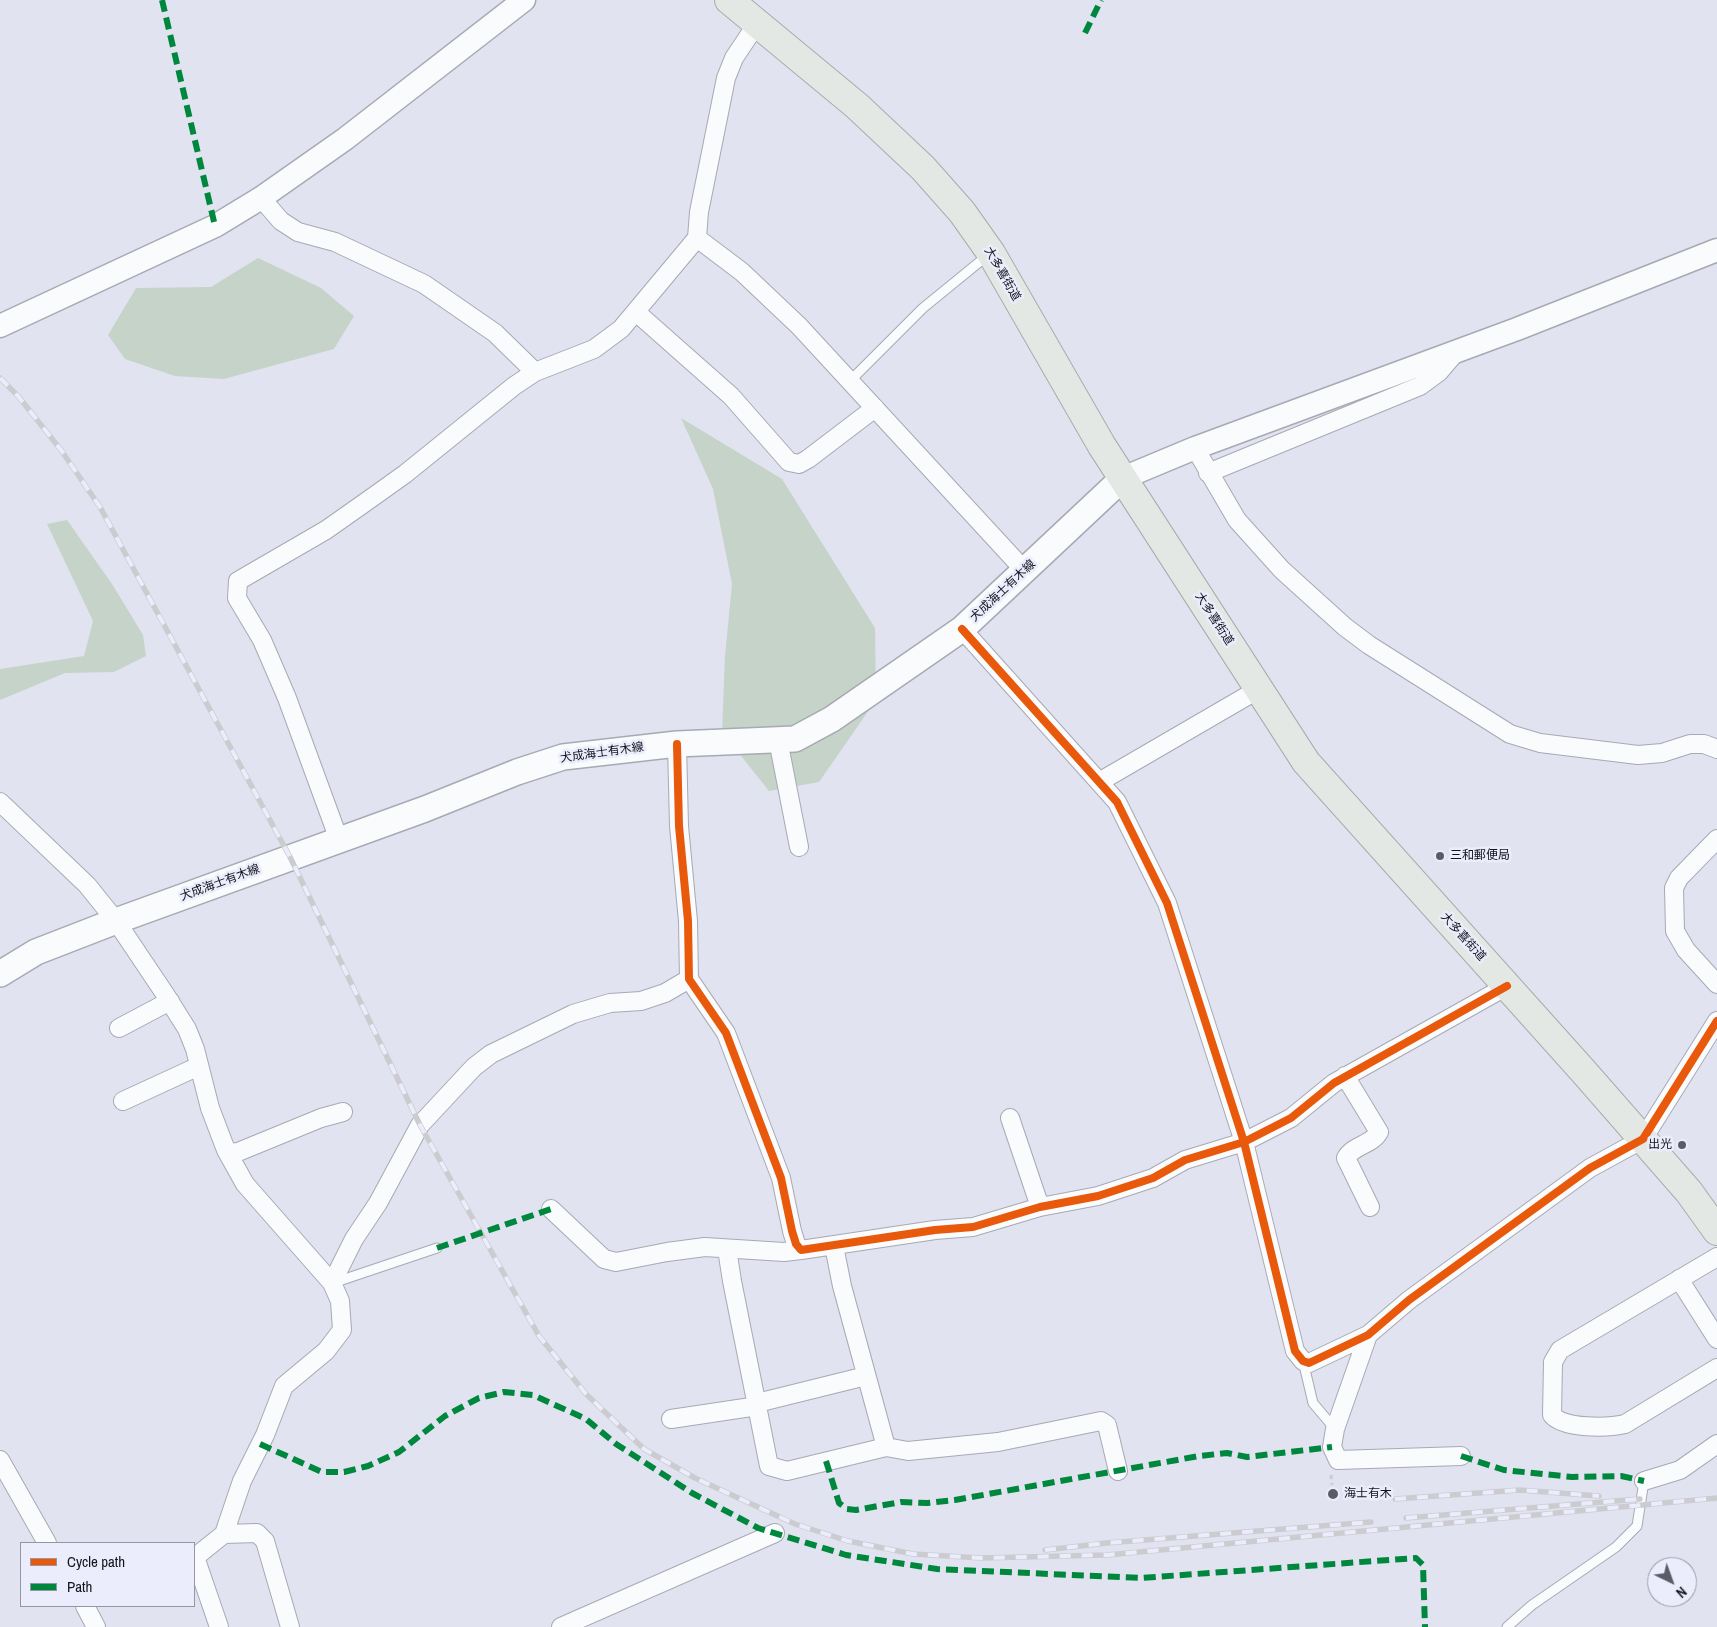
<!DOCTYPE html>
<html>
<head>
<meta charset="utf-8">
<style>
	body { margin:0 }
	#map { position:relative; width:1717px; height:1627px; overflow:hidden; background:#e1e3f1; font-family:"Archivo Narrow",sans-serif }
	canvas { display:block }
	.legend { position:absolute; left:20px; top:1542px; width:175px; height:65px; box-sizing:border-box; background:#ebedfc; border:1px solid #9496a2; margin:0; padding:6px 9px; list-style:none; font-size:15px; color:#12131b }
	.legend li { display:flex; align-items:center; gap:10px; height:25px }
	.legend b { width:25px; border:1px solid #9496a2 }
	.north { position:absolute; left:1647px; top:1557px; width:50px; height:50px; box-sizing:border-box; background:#ebedfc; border:1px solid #9496a2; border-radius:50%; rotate:138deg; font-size:14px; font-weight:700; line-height:20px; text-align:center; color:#12131b }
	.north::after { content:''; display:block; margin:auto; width:18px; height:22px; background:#5a5c66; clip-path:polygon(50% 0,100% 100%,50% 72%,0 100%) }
</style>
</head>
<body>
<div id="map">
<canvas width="1717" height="1627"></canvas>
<ul class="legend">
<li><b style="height:6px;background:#e8590c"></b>Cycle path</li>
<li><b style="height:6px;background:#00873e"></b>Path</li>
</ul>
<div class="north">N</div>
</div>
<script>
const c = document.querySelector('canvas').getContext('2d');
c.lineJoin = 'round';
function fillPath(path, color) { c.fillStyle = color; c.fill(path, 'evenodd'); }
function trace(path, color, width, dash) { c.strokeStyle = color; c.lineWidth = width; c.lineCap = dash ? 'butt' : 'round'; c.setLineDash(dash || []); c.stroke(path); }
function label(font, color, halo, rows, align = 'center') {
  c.font = font + ' "Archivo Narrow","Noto Sans JP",sans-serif'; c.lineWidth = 5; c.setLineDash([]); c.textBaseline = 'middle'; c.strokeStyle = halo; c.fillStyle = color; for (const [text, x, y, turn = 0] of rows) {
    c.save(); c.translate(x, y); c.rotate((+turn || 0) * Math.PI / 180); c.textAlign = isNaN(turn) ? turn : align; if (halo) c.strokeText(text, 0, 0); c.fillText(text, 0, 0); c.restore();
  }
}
const green = new Path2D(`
	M258,258L321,288L354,316L334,349L224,379L175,376L125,359L108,335L136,288L211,287Z
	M681,418L782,479L875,628L876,700L819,782L769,791L722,732L725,656L732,584L713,489Z
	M67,520L112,584L143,635L146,656L114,672L65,673L0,700V669L84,656L93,621L47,524Z`);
const path = new Path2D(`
	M1331,1475L1332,1485`);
const service = new Path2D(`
	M850,381L923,308L988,255
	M333,1283L437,1248
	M1303,1361L1313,1403L1335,1429
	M1507,1627L1532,1605L1616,1547L1637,1526L1644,1481`);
const minor = new Path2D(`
	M261,198L281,221L298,232L335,242L424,284L495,333L535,372
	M697,238L742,272L799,326L1025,571
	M636,312L731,396L789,462L799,464L808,459L875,408
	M1195,448L1237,520L1282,570L1345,627L1369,645L1510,734L1540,743L1638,755L1662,753L1690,744H1704L1717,749
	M1208,473L1420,386L1439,372L1456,352
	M962,629L1117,802L1167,903L1244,1142L1295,1351L1303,1361L1309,1363L1368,1335L1409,1300L1590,1168L1643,1139L1717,1021
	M778,740L799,847
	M677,744L679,826L688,921L689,979L726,1033L781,1178L792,1231L796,1244L801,1250L935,1230L973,1227L1040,1207L1098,1196L1153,1178L1185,1160L1244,1142L1291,1118L1334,1083L1507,986
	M1099,782L1259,689
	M0,802L87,885L116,921L165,994L187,1029L195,1049L210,1108L226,1150L231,1153L238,1152L321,1118L343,1112
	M1717,839L1679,878L1674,888L1675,931L1686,950L1717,984
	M339,840L287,698L262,640L237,598L238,581L326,530L370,499L405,474L514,386L535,372L594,349L621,329L697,238L699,212L726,78L734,58L758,22
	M119,1028L170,1001
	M1345,1076L1379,1132C1372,1145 1353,1145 1346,1158L1370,1207
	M123,1101L199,1066
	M1010,1118L1040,1207
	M551,1209L604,1259L616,1262L667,1252L705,1247L784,1252L801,1250
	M834,1246L842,1286L886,1447
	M727,1249L732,1281L769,1466L787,1471L886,1447L908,1451L998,1442L1101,1421L1107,1425L1118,1471
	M1717,1257L1560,1350L1553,1362L1552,1415C1564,1429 1608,1428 1625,1424L1717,1368
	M1679,1279L1717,1339
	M332,1283L354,1239L378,1203L420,1125L474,1067L491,1054L573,1014L610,1003L641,1001L665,993L689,979
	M1368,1335L1335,1429L1332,1447L1338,1460L1461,1456
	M757,1403L866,1376
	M671,1419L758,1406
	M0,1460L47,1543
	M1644,1481L1680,1470L1717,1444
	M224,1534L257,1533L265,1541L290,1627
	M195,1557L219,1627
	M194,1558L224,1534L242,1481L265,1435L284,1386L326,1351L342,1330L340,1301L332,1283L245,1184L226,1150
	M85,1606L96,1627
	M561,1627L775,1533`);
const tertiary = new Path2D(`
	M0,326L215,226L261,198L345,139L524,0
	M1123,478L1195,448L1517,329L1717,250`);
const secondary = new Path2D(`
	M0,974L36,952L116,921L425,809L517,772L563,757L677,744L795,739L832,719L962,629L1123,478`);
const trunk = new Path2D(`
	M729,0L857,106L923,168L962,212L991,253L1102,446L1306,762L1584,1072L1689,1192L1717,1231`);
const rail = new Path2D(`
	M0,378L18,396L61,450L100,507L290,857L420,1125L539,1336L586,1394L644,1449L695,1478L795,1524L848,1541L913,1554L981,1558L1107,1555L1717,1498
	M1395,1499L1520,1490L1599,1496
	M1406,1518L1640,1499
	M1045,1550L1107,1543L1371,1522`);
const quiet = new Path2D(`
	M162,0L215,226
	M1085,33L1101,0
	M437,1248L551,1209
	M260,1444L322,1472H344L368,1466L399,1452L445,1416L479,1398L504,1392L533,1395L586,1419L616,1444L692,1493L758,1528L846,1555L937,1569L1141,1578L1416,1558L1423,1565L1425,1627
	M1461,1456L1504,1470L1572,1477L1621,1476L1644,1481
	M826,1461L839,1503L847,1509L856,1510L901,1502L927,1503L955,1500L1199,1456L1227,1453L1247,1457L1332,1447`);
const cycleway = new Path2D(`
	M962,629L1117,802L1167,903L1244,1142L1295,1351L1303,1361L1309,1363L1368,1335L1409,1300L1590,1168L1643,1139L1717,1021
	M677,744L679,826L688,921L689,979L726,1033L781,1178L792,1231L796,1244L801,1250L935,1230L973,1227L1040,1207L1098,1196L1153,1178L1185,1160L1244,1142L1291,1118L1334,1083L1507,986`);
const markers = [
	[1440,856,5,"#5a5c66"],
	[1682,1145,5,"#5a5c66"],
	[1333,1494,6,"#5a5c66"]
];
const streetNames = [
	["大多喜街道",1002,274,60],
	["犬成海士有木線",1003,591,-43],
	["大多喜街道",1214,619,57],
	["犬成海士有木線",602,753,-8],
	["犬成海士有木線",220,883,-20],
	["大多喜街道",1463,937,48]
];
const poiNames = [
	["三和郵便局",1450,856],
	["出光",1672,1145,"right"],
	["海士有木",1344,1494]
];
fillPath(green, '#c6d3c8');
trace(service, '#a7a9b3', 11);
trace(minor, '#a7a9b3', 20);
trace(tertiary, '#a7a9b3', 25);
trace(secondary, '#a7a9b3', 28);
trace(trunk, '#a6adab', 30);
trace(path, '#ccccd0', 3, [4, 4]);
trace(service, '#fafbfd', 9);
trace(minor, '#fafbfd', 18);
trace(tertiary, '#fafbfd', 22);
trace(secondary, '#fafbfd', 25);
trace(trunk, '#e4e8e4', 28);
trace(rail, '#ccccd0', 5.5);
trace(rail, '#ebedfc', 4, [11]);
trace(quiet, '#00873e', 6, [12, 6]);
trace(cycleway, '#e8590c', 8);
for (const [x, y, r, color] of markers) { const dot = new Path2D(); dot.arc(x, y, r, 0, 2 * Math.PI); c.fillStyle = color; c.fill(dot); trace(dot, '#ebedfc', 2); }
label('12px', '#12131b', '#ebedfc', streetNames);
label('12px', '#12131b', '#ebedfc', poiNames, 'left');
</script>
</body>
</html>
